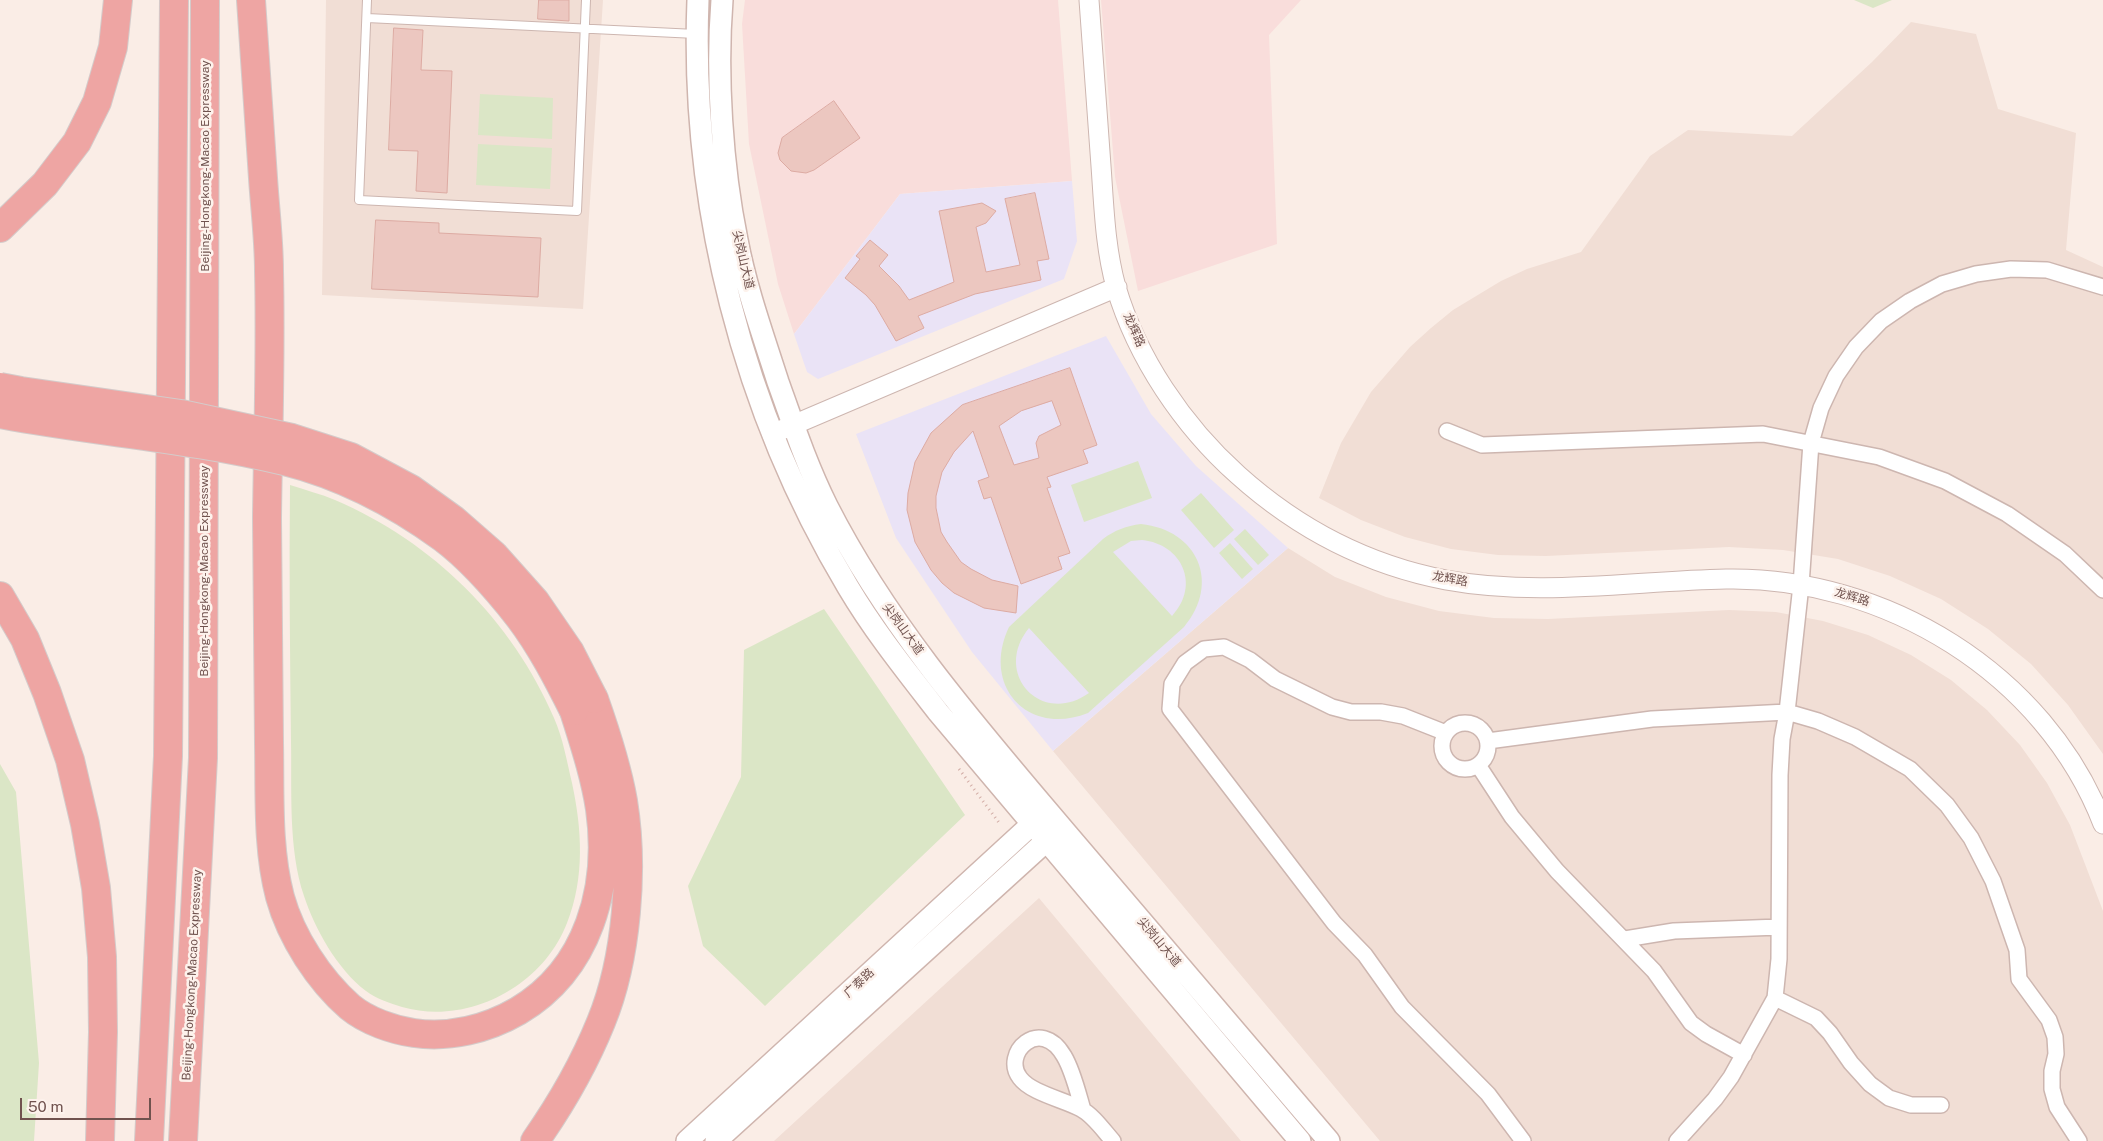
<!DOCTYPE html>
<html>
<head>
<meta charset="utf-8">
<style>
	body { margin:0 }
	#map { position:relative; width:2103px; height:1141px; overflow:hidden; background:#faede6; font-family:"Public Sans",sans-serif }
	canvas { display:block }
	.scale { position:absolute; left:20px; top:1098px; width:131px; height:22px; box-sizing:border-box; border:2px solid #70524e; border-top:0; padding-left:6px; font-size:15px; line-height:18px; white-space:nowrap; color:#70524e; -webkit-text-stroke:4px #fdf2ec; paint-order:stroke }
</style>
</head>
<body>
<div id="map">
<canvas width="2103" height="1141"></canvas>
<div class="scale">50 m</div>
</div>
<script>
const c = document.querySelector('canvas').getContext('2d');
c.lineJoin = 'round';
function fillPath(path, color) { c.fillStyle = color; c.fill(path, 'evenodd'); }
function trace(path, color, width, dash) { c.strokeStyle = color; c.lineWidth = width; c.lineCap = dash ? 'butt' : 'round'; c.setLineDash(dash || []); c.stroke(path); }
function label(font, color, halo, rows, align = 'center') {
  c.font = font + ' "Public Sans","Noto Sans SC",sans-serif'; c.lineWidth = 5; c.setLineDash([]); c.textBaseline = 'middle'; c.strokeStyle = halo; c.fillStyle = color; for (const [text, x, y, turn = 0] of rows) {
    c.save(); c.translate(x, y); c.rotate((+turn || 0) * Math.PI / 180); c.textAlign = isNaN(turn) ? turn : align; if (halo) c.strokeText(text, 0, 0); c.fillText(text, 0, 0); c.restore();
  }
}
const residential = new Path2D(`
	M326,0H603L583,309L322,295Z
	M1911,22L1976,34L1998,109L2076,133L2066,250L2103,267V754L2068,705L2031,664L1988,629L1941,599L1890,576L1838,559L1783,550L1729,547L1546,556L1498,555L1451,549L1405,537L1361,520L1319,498L1341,443L1371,392L1410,347L1431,328L1453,310L1501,281L1527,269L1581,252L1650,156L1688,130L1792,136L1872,62Z
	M1288,548L1335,577L1386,597L1439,611L1494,618L1548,619L1729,610L1776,612L1823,621L1868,635L1911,655L1951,680L1987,710L2020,745L2047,783L2070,825L2103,911V1141H1380L1053,751Z
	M1039,898L1241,1141H774Z`);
const commercial = new Path2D(`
	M745,0H1058L1072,181L900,194L794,334L778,284L749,144L742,24Z
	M1101,0H1301L1269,35L1277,244L1138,291L1115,177Z`);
const education = new Path2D(`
	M1072,181L1077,241L1064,279L818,379L807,372L794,334L900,194Z
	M1106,336L1151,414L1196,466L1288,548L1053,751L972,652L896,538L856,434Z`);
const green = new Path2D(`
	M1854,0H1892L1873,8Z
	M480,94L553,98L552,139L478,135Z
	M478,144L552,148L550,189L476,185Z
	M1138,461L1152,498L1084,522L1071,485Z
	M290,485C305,490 321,494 335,500C433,542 512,620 554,718C563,738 567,762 572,783C582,829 585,878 567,923C543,986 468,1026 402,1007C390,1003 376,999 366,991C337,969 315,929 304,896C288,849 292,790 291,742C290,656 289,571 290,485Z
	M1201,493L1234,530L1214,548L1181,510Z
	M1141,524C1198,530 1221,583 1184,627L1088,713C1028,737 981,686 1009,627L1103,539C1115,530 1126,526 1141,524ZM1142,540C1182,544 1201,585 1172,616L1113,552L1131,541ZM1029,628L1089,693C1041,727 992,673 1029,628Z
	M1245,529L1269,555L1258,565L1234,539Z
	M1230,543L1253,569L1242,579L1219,553Z
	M824,609L965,815L765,1006L703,946L688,886L741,777L744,650Z
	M0,764L16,792L39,1063L34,1141H0Z`);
const building = new Path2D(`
	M539,0H569V21L538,19Z
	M394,28L423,30L421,70L452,71L447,193L416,191L418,151L389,150Z
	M834,101L860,138L814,170L806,173L791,171L780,160L778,153L782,138Z
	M1035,193L1049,259L1037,261L1041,280L975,294L918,316L924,328L896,341L875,305L866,295L845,278L860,259L856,256L870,240L888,255L879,266L899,286L909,300L954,282L939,211L977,204L982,203L996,211L986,223L976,227L986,272L1020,265L1005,199Z
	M376,220L439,223V233L541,238L538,297L372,289Z
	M1070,368L1097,445L1083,450L1088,463L1047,477L1051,487L1047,488L1070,553L1058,557L1062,569L1021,584L991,497L984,499L978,481L989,477L973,431L954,452L942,472L936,496V508L941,532L947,542L961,562L971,569L992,580L1018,586L1016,613L984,608L954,593L942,583L931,570L915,542L907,510L908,493L915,462L931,433L962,405ZM1052,401L1061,425L1039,436L1036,443L1039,458L1014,465L999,426L1021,411Z`);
const path = new Path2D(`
	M959,769L1000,824`);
const service = new Path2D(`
	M367,0L359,200L577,211L586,0
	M367,18L696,34`);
const minor = new Path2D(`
	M1447,431L1482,445L1763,434L1879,457L1945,481L2007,514L2065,554L2103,590
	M1442 746a23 23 0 1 1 46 0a23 23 0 1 1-46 0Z
	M1446,733L1403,716L1381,712H1351L1332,707L1275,679L1250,660L1224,647L1204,649L1185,663L1172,684L1170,709L1334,923L1365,955L1402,1007L1488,1094L1523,1141
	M1488,741L1652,719L1787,712L1818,721L1855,737L1910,769L1947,805L1971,838L1993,881L2017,950L2019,979L2049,1020L2055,1037L2056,1054L2052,1071V1089L2057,1107L2079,1141
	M1478,765L1512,817L1557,871L1654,971L1691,1023L1706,1034L1744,1055
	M1625,939L1674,931L1779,927
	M1775,998L1816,1018L1830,1033L1851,1063L1870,1084L1889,1098L1911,1105H1941
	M1083,1110C1078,1093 1073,1071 1064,1056C1040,1015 1001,1054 1020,1078C1031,1093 1065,1100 1081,1109C1093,1115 1104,1131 1113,1141
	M1677,1141L1715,1099L1731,1077L1775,998L1779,959L1780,775L1782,739L1787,712L1801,585L1811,443L1821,408L1836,376L1856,347L1881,321L1910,301L1942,284L1976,274L2011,269L2047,270L2103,287`);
const tertiary = new Path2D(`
	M1089,0C1093,55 1097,111 1101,166C1104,207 1105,247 1116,287C1137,358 1183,426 1238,475C1297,528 1368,565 1446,580C1538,597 1633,581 1726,579C1884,576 2045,673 2103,824
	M772,434L1117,287`);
const secondary = new Path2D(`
	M698,0C690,204 743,412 848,587C874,631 907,672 938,712L1300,1141
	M722,0C716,75 722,167 737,240C746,288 763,335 778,382C793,424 807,466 827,506C889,628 980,731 1068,835C1155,937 1242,1039 1329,1141
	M687,1141L1042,815
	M716,1141L1056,832`);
const motorway = new Path2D(`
	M251,0C255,59 259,119 263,178C265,209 269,240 269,271C271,353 268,436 267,518C267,593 268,668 269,743C270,794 267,848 280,897C291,937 319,980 350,1007C367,1021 393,1030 414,1033C450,1038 487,1029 518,1011C589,969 611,887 600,809C595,776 584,743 574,711
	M0,228L45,184L77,142L97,102L113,47L118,0
	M0,596L25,639L47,693L70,760L85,824L96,888L102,957L103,1032L100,1141
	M149,1141L168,756L174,0
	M183,1141L203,758L205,0
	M535,1141C561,1104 584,1064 601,1022C627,959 634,868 623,801C617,766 606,733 594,699`);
const motorwayBridge = new Path2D(`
	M0,387L21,391L181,414L292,438L351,457L411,489L454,520L494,555L535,601L570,652L594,699
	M0,414C94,432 190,438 284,461C340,475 395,503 443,538C471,559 497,589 519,617C541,646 558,679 574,711`);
const streetNames = [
	["Beijing-Hongkong-Macao Expressway",205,166,-90],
	["尖岗山大道",743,260,77],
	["龙辉路",1134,330,66],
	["Beijing-Hongkong-Macao Expressway",204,571,-90],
	["龙辉路",1450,579,10],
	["龙辉路",1852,597,17],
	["尖岗山大道",903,629,54],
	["尖岗山大道",1159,942,50],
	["Beijing-Hongkong-Macao Expressway",192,975,-87],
	["广泰路",859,983,-43]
];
fillPath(residential, '#f1ded5');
fillPath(commercial, '#f9dddb');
fillPath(education, '#eae3f6');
fillPath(green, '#dbe6c6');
fillPath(building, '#ecc7c0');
trace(building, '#ddaba3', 1);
trace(service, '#cdb6b0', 10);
trace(minor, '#cdb6b0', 18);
trace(tertiary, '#cdb6b0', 21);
trace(secondary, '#cfb5ae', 24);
trace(motorway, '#d4cbca', 30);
trace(path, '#d1aba4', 3, [1, 4]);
trace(service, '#fff', 8);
trace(minor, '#fff', 15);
trace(tertiary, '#fff', 19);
trace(secondary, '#fff', 21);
trace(motorway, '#eea5a3', 28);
trace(motorwayBridge, '#d4cbca', 30, []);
trace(motorwayBridge, '#eea5a3', 28);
label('12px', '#70524e', '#fdf2ec', streetNames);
</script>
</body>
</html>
